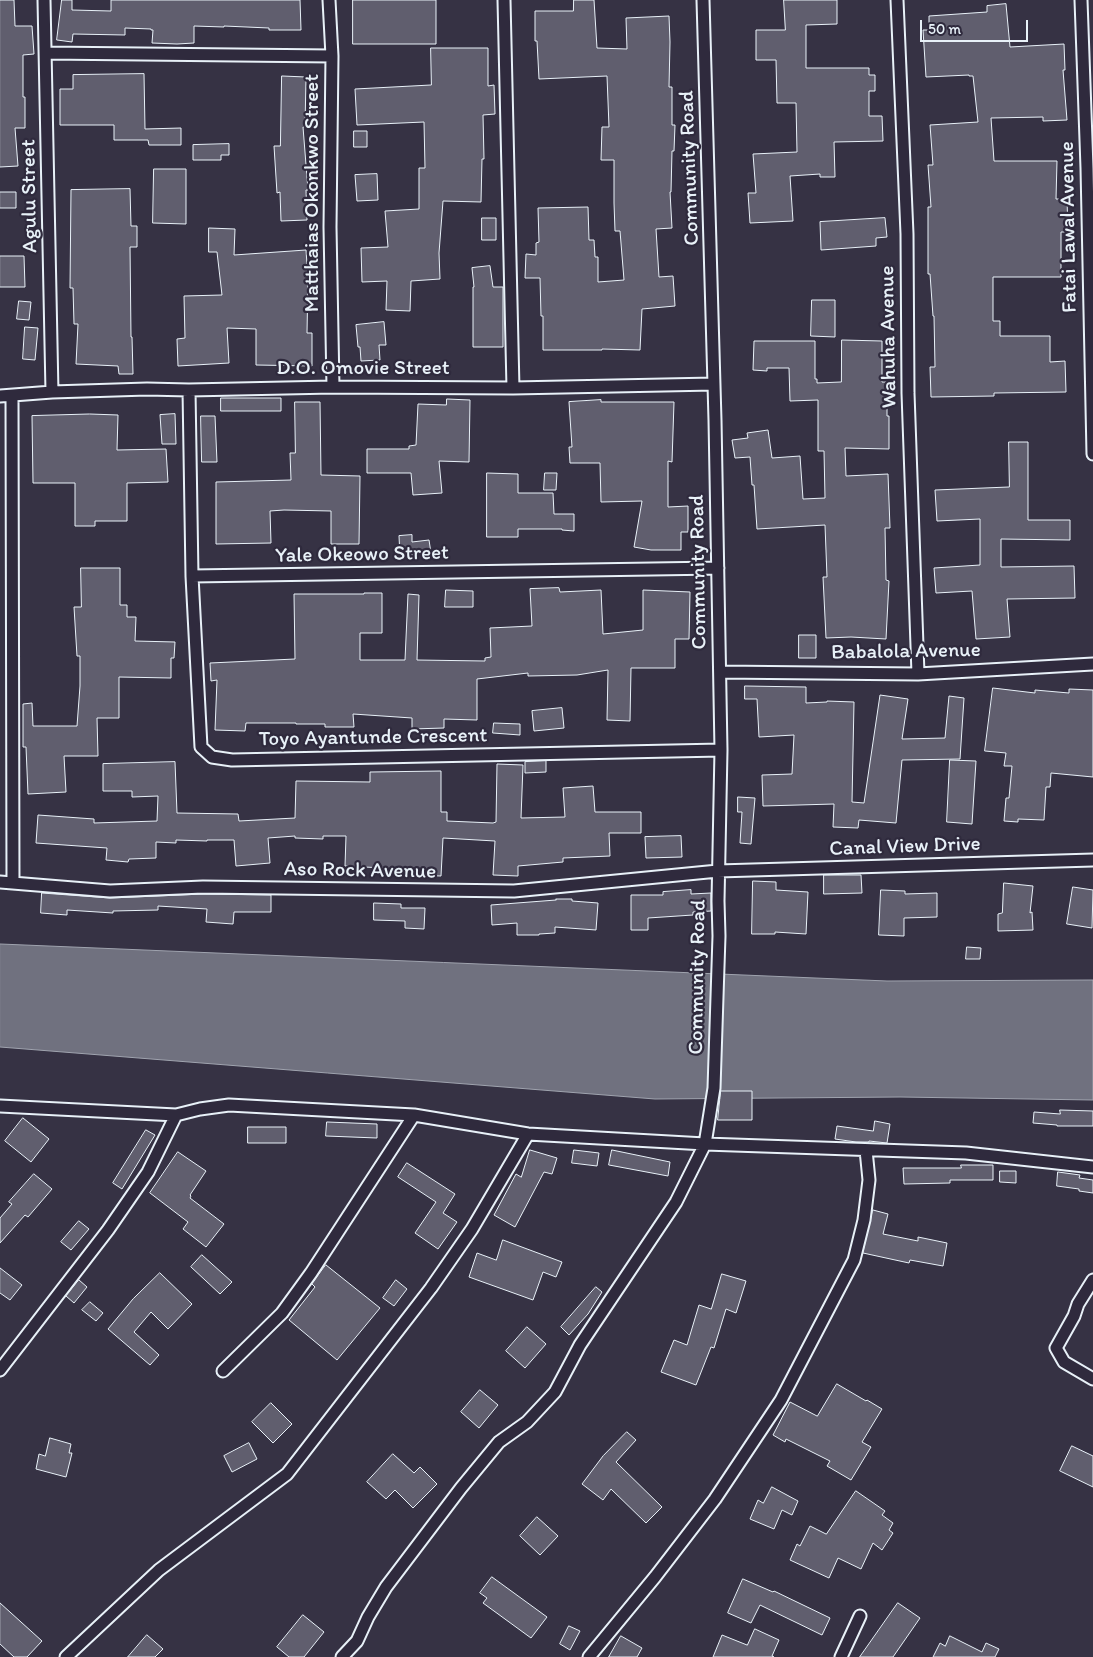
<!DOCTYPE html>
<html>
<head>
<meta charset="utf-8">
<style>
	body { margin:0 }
	#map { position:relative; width:1093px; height:1657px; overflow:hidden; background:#363244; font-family:Itim,sans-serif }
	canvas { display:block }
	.scale { position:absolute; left:920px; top:20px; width:108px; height:22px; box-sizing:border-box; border:2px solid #e8f1f8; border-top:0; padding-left:6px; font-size:15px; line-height:18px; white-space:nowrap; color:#e8f1f8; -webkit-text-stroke:4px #2f2a3d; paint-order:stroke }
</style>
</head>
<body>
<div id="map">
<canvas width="1093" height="1657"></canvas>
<div class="scale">50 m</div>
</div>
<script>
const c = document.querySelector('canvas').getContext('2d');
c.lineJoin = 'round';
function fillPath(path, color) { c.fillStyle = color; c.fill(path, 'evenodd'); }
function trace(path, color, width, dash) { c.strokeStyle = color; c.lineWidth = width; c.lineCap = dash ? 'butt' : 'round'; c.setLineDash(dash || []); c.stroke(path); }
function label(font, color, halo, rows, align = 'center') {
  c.font = font + ' Itim,sans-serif'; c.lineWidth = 4.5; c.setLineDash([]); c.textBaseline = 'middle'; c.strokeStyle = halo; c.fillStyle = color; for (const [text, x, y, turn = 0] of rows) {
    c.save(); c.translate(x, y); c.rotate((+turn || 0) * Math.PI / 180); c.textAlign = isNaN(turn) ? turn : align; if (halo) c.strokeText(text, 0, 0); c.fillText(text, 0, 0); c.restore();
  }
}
const water = new Path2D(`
	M0,944L887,981L1093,980V1100L900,1097L655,1099L0,1047Z`);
const building = new Path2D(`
	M0,0H14L15,26H32L34,54L23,55V97H25V128H15L18,166L0,167Z
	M62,0H72V10L111,11V0H300L301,30H269V28L224,26V27L194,26V43L177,44L152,43L153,30H151V29L125,28V35L73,34L72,42L57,40Z
	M353,0H436V44H353Z
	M574,0H594L597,48L627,49L626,18L669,16L670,42L669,87H672V125H675L674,151H672L671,192H670L672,228L656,229L659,277L673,276L675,306L642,309L640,350L602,349V350H543V316H541L540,278H525L526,254L536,255V243L539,242L538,208L588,207L589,240H594L595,257H598V282L624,280L620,231H615L614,203V160H601L602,127H609L607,76L539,79L537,41H535V11H573Z
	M784,0H837V24L806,25V68H869V75H875V91H869V116H882L883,141L834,142L835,177H820V174L790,176L793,221L750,223L748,193H756L753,154L797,152L796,103H777L776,60H756V30H785Z
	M1006,4L1010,47L1064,44L1065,70H1063L1067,120L1043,121V117L991,118L994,161H1057L1056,199H1067L1068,232H1061V277H993V321H1000V336H1050V362L1065,361L1066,392L994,393V396L931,397L930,367H935L934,316H933L930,274H928V207H931L928,165H933L930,125L978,122L973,76H969V75L926,77L923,30H929V16L987,12V6Z
	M431,48H488V86L494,85L495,114L483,115L484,159H482L481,202L443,201L439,253L440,279L411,281L410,311L386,310L387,281L362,282L361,248L388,247L385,211L419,209V168H425L424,122L357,125L355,89L431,85Z
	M144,74L145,129L181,128V145H149L148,140H114V125H60V89H73V75Z
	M282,76L306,77L305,127H303L308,190H306L307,220L281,221L280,192L277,193L274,146H280Z
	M354,131H367V147H354Z
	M229,144V155H221V160H193V145Z
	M154,169H186V224L153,223Z
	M377,174L378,200L357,201L355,175Z
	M130,189L131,226H137V247H130L131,337H132L133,374H119L118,366L76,364L78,324H74L73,288H70L71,190Z
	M0,192H16V208H0Z
	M482,218H496V240H482Z
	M885,218L887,237L876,238V246L821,250L820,222Z
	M209,228L235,229L234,255L306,250L308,279L307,333H312V366L256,365V329L227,328L229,363L178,366L177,339L185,338L184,296L222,295L217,252H209Z
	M0,256H24L25,287H0Z
	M490,266L493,287H503V347H473V287H474L472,268Z
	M812,300H835V337L811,336Z
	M19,301L31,302L29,320L17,319Z
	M384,322L386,345H379L380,360L361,361L360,347H358L356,325Z
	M25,327L38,328L35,360L23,359Z
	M842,340L882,341V382H887V416H889V449L845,448L846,476L888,474L890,528H885L886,580L889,581L886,639L851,637L826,638L823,577H827L825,525L757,529L754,485H752L750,457L735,458L732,440L748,438L747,433L768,430L772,458L800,456L803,499L825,498L824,451H818V400L790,401L789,368H767V371L753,370L754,341H815V379H817V383L841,382Z
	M221,398H281V411H221Z
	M447,399L470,400L469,462L439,461L442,493L413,495L411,473H367V449H409V446L416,445L418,404L446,405Z
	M601,400V402H674L672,462L668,461V507L688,506V532H681V550H651L634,547L642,501L601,502L600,463H570L569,447H572L569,402Z
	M295,402H320L321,475L360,476L359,544H331V511L284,510L270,511L271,543L216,544V482L291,480L290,453H295Z
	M90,414L118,415L117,450L166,449L168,482L127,483V521H95V526H75V483H33L32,416Z
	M175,414L176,444H162L160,415Z
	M201,416H215L217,462H202Z
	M1009,442H1028V520H1070V540L1001,539V567L1074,566L1075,598L1007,599L1010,637L976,639L972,591L936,593L934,568L980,565V519L937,521L935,490L1009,487Z
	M487,473L518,474V493H553L554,514H574V531L562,530V529H518V537H487Z
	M545,473H557L556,490H544Z
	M412,535V542L429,540L431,553L400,556L399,536Z
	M81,568H120V605H127V617H136L135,641L175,642L174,658H171V678L119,677V718H97L98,756H64L66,792L28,794L26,747H23V704L32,703L33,726H77L80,686V656H77L74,607H81Z
	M559,588L560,592L601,590L603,634L643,630V590L690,592L689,639H675V668H631L630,721L607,720L608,670L577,675L528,676V673L477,679V720L444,719V728L412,729V718L353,714L354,727H325V724H296V723H246L245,731L215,730L217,680L211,681L210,663L295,659L294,594H364V593H382V633H360V660H405L408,594L419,595L417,660L485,661V658L491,657L490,628L532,626L530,589Z
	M446,590L473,591V607H445Z
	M799,635H816V658H799Z
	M745,686L806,687V703L827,702V701L854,702L852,802L864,803L880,695L908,699L902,739L945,738L949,696L964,698L960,759L902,760L896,823L859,820L858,828L833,827L834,804L763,806L762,775L792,774L794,735L759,737L757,699H745Z
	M993,688L1035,693V690L1069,693V689L1093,690V777L1051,773L1050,787H1046L1044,820L1018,819V822L1004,821L1006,798H1009L1012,766H1004L1006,753L985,751Z
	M562,708L564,728L534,731L532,711Z
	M494,723L520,724V735L493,733Z
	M950,760L976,761L972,824L947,822Z
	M546,761V772L525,773V762Z
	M175,762L177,813L238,814L239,821L295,818L296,781L370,782V772L441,771V812H447V821L493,823L496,822L497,764L523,765L521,818L565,817L563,788L593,786L595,812H641V833H609L610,856L563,858V862L518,866V876L493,875L495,841L443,838L441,876L413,875V871L384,869V868L345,866L346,836H323V839L295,838V836L268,838L270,863L236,866L234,840H207V841L176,840V843L156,842V858L129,859L128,862L106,860L107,848L36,843L38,815L94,819V823L157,821L158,796L132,797V791H103V764Z
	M738,797L755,798L751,844L740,843L742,812H738Z
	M681,836L682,857L646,858L645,837Z
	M824,875H861L862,893L824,894Z
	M753,881L776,882V890L808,892L806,934L775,932V934H752Z
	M1004,883L1033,886L1030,913L1032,912L1033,930L998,931V914L1002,913Z
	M1073,887L1093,890L1092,928L1067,924Z
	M691,890V894L711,893V911L693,912V915L648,918V930H631V895H663V892Z
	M881,890L905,891V894L937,893V917L904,918V936L879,935Z
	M42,893L110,898L203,894L271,895V912H234L233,924L206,922L207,909L158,906V910L113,911V913L67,910V915L41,913Z
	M556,899H572V901L598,903L596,930L555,927V933L539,934V935H517V923L492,925L491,905L556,900Z
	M374,903L401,904V908H425L424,929L405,928V921L374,920Z
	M967,947L981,948L980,959H966Z
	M721,1091H752V1120H718Z
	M1060,1110L1093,1111V1126H1057V1125L1033,1123L1034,1112L1060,1114Z
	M23,1118L49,1139L31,1162L5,1141Z
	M875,1121L890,1124L887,1143L869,1141V1142H856L835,1139L837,1126L873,1131Z
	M327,1122L377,1124V1138L326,1136Z
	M248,1127H286V1143H248Z
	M146,1130L155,1135L122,1189L113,1183Z
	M530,1150L557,1158L552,1174L544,1172L515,1227L494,1215L516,1174L521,1177Z
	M574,1150L599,1153L597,1166L572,1163Z
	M612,1150L670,1162L668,1176L609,1165Z
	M178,1152L206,1171L190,1195L191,1196L190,1198L224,1224L206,1247L183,1229L188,1222L150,1193Z
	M407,1163L455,1194L443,1213L457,1222L438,1249L415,1233L436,1202L398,1177Z
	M961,1165H993V1180H950V1183L904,1184L903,1168H961Z
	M1000,1171H1016V1183L1000,1182Z
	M1058,1172L1080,1175L1079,1178L1093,1180V1193L1079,1191V1189L1057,1186Z
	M34,1174L52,1189L28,1217L25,1215L0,1243V1218L12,1204L9,1202Z
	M873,1210L888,1214L883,1234L918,1241V1237L947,1243L943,1266L910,1260L909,1263L863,1253Z
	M79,1221L89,1229L71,1250L61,1242Z
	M503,1240L562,1262L556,1277L543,1272L533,1300L469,1277L477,1253L496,1260Z
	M202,1255L232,1282L220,1294L191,1267Z
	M326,1265L380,1308L337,1360L289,1320L315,1287L312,1284Z
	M0,1268L22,1285L10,1300L0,1293Z
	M160,1273L192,1304L168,1329L151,1312L134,1332L159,1355L150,1365L108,1329L133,1299Z
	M722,1274L746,1281L736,1313L726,1309L714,1348L711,1347L696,1385L661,1372L674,1340L687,1345L699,1305L711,1309Z
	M79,1280L87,1287L74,1303L66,1296Z
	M396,1280L407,1289L394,1306L383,1298Z
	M596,1287L602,1292L588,1314L569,1335L561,1327Z
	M90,1302L103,1313L96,1321L82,1310Z
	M527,1327L546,1344L525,1368L506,1351Z
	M837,1384L866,1401L867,1400L882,1409L862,1442L871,1447L851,1480L827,1466L830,1461L786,1439L785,1442L773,1435L790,1402L817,1416Z
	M480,1390L498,1405L479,1428L461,1412Z
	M271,1403L292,1424L273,1443L252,1422Z
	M627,1432L636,1440L616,1462L662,1507L646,1523L611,1489L603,1500L582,1484L603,1456Z
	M50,1438L71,1444L69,1453H72L66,1477L36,1469L39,1454L45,1456Z
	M249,1443L257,1459L232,1472L224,1456Z
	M1072,1446L1093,1456V1487L1060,1471Z
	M393,1454L414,1473L420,1467L437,1484L413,1508L395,1490L386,1499L367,1482Z
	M772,1487L798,1501L792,1515L782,1510L774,1529L750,1519L758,1500L763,1503Z
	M856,1491L885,1511L882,1515L893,1523L889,1530L893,1533L882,1550L873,1543L861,1569L838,1558L829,1578L790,1560L797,1544L800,1546L810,1526L826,1534Z
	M537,1517L558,1536L540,1555L520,1536Z
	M492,1577L547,1617L531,1638L483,1603L487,1598L480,1593Z
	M743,1579L773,1592L774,1591L830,1618L822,1635L760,1605L751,1623L728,1613Z
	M0,1603L42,1641L27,1657H14L0,1644Z
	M898,1603L920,1618L893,1657H860Z
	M303,1615L324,1632L304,1657H289L277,1647Z
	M569,1626L580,1631L570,1650L560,1644Z
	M755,1629L779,1640L772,1656L774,1657H713L722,1635L747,1645Z
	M147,1635L163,1649L155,1657H128Z
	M621,1636L642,1648L637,1657H609Z
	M950,1636L982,1652L986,1643L999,1649L995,1657H933L940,1643L945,1646Z`);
const minor = new Path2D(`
	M44,0L52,392
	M329,0L332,56L330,227L333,387
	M504,0L513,388
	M897,0L907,234L908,393L918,674
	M1081,0L1087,168L1093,454
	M46,53L332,56
	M189,390L192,576L718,568
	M0,396L52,392L147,389L189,390L333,387L513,388L714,384
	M12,396L13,883
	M192,576L201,747L212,757L232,760L721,750
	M720,672L918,674L1093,664
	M0,882L110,891L203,887L514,891L718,871L1093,860
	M0,1106L176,1115L200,1109L229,1105L414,1115L528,1134L705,1144L966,1153L1093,1167
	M1093,1280L1078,1304L1074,1316L1056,1348L1064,1362L1093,1379
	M0,1370L108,1230L148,1172L176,1115
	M223,1371L282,1313L311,1273L414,1115
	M66,1657L159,1570L287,1474L431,1288L472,1229L528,1134
	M342,1657L357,1641L368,1617L386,1587L461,1488L499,1442L527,1422L555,1392L580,1345L676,1202L705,1144L714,1088L719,936L718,901L721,750L715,420L703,0
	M589,1657L655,1577L715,1499L781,1400L854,1260L864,1220L869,1180L866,1150
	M841,1657L860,1616`);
const streetNames = [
	["Community Road",690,168,-92],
	["Matthaias Okonkwo Street",313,193,-90],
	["Agulu Street",30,196,-91],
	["Fatai Lawal Avenue",1069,227,-91],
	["Wahuha Avenue",889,337,-91],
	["D.O. Omovie Street",363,369],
	["Yale Okeowo Street",362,555,-1],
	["Community Road",699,572,-91],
	["Babalola Avenue",906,652,-1],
	["Toyo Ayantunde Crescent",373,738,-1],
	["Canal View Drive",905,847,-2],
	["Aso Rock Avenue",360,871,1],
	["Community Road",698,977,-89]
];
fillPath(water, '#70717f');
trace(water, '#a0a4af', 1);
fillPath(building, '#605e6e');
trace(building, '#e8f1f8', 1);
trace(minor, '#e8f1f8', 15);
trace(minor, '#2f2a3d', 11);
label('21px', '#e8f1f8', '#2f2a3d', streetNames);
</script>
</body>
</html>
